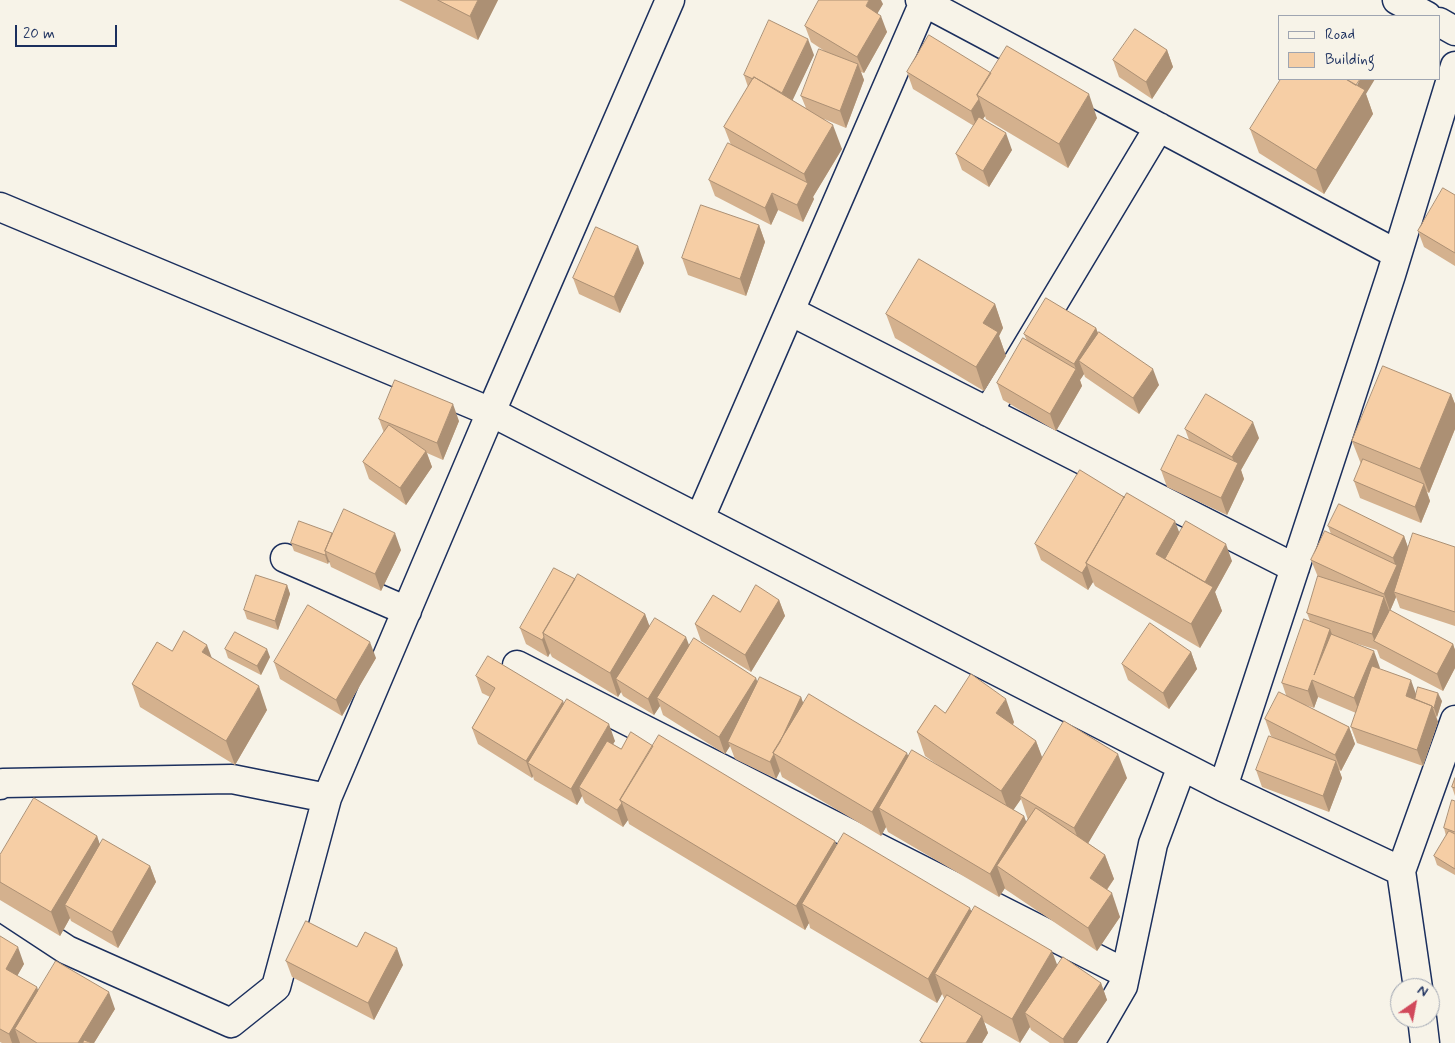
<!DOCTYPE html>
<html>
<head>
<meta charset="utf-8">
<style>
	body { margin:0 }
	#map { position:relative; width:1455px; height:1043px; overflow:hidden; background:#f7f3e8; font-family:Mynerve,sans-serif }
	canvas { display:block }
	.legend { position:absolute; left:1278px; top:15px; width:162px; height:65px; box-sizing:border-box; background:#f7f3e8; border:1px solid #9fa5b1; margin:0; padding:6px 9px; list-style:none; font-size:15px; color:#1b2f5e }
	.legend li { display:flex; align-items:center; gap:10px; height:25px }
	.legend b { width:25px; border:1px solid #9fa5b1 }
	.north { position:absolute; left:1390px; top:978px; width:50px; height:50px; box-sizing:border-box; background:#f7f3e8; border:1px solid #9fa5b1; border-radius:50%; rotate:33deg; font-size:14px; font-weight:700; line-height:20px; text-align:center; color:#1b2f5e }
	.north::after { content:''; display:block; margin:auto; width:18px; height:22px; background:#d1495b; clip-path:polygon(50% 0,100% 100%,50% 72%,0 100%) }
	.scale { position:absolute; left:15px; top:25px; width:102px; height:22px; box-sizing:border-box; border:2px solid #1b2f5e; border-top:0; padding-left:6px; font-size:15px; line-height:18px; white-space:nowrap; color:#1b2f5e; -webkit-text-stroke:4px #f7f3e8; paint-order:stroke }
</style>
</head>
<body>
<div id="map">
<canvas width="1455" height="1043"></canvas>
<ul class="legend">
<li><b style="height:6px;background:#f7f3e8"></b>Road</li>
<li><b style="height:14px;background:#f6cea5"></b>Building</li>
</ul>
<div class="north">N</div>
<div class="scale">20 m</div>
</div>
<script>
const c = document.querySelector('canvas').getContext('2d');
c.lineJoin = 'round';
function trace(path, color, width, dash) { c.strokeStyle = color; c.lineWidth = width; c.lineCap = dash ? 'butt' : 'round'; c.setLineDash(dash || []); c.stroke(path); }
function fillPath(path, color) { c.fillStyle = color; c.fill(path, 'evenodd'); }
const minor = new Path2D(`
	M920,0L1397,254
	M1397,0L1427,16
	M1439,22L1455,31
	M0,207L491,412L670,0
	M790,311L1295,568
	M988,412L1159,127
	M700,518L924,2
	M285,558L407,611
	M517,665L1125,973
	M0,785L3,783L232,779L327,798
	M1401,871L1455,720
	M0,906L67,950L231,1023L276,987L327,798L491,412L1223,787
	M1418,988L1401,871L1223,787L1391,275L1455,66
	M1422,1018L1425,1043
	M1090,1043L1123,986L1153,844L1182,766`);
const wall = new Path2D(`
	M399,0H498L478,40Z
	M883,4L877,13L887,32L864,73L861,72L864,80L846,128L824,119L842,149L813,197L814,199L803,222L778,210L771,225L715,196L709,180L731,145L724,127L748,87L744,75L814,55L792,100L806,108L801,96L826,52L811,42L805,26Z
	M1167,50L1173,67L1152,99L1119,77L1113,60Z
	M907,72L991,73L1097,118L1068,168L986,119L985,116L983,119L1012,150L989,187L962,170L956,154L974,126L913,89Z
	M1366,94L1373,114L1324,194L1259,153L1250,129Z
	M1455,195V266L1424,247L1418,231Z
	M759,225L765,242L746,296L688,275L682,258Z
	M644,263L620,313L579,294L573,278Z
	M995,304L1003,328L999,336L1006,356L984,391L895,338L886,314Z
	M1096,328L1098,333L1159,385L1139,414L1085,377L1084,374L1080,380L1082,386L1056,431L1003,400L997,383L1027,341L1024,334Z
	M1451,394L1455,404V429L1429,493L1427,492L1430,501L1421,523L1360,498L1354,481L1361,464L1352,441Z
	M379,419L459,421L443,460L427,453L432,467L406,505L369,479L363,462L384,433Z
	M1185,429L1259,438L1241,470L1244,479L1227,515L1167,487L1161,470L1189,440Z
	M1328,526L1404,536L1408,548L1455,547V626L1400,608L1396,597L1390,611L1389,610V612L1453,644L1455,650V668L1443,691L1380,658L1377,650L1348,641L1379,669L1416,694L1442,701L1437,717L1436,716L1438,722L1423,766L1357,743L1351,727L1356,713L1318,697L1314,708L1305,705L1349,727L1355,744L1341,771L1339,770L1342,778L1329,812L1262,787L1256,770L1278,740L1271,736L1265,719L1286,695L1282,683L1310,621L1307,613L1318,577L1311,560L1331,534Z
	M332,533L333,534L401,550L381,591L331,567L329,561L328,564L294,551L291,543Z
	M1180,533L1232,561L1215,592L1222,611L1200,648L1095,586L1093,582L1088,590L1041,560L1035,544Z
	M575,579L645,614L649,626L758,682L801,697L803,703L909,756L942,768L925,756L917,732L945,713L1014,722L1013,725L1036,741L1042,758L1127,778L1088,843L1105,855L1114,879L1107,890L1120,917L1097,951L1005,889V888L999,897L888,832L886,827L881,836L782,777L780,771L776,779L735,759L730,746L725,754L663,715L660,706L654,715L623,696L621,692L618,697L552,657L550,653L548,657L526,644L520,628ZM1021,799L1028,820L1026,822L1024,816L1013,810Z
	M287,585L290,594L278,630L247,619L244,610Z
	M779,600L785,616L751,672L701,641L695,624L740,612Z
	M225,649L270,657L261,675L228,658Z
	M172,651L212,658L267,710L235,765L140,707L132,684Z
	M1191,652L1197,669L1169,709L1128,680L1122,664Z
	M376,658L342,716L280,679L274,662Z
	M476,676L564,704L615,741L613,744L621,749L653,746L835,841L836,845L972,912L1057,965L1101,983L1107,1000L1077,1043H1050L1031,1030L1030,1027L1020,1043L984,1022L988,1033L982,1043H921L920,1041L945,999L944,998L942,994L937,1003L810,928L809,923L805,930L629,824L628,820L623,827L585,803L582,796L577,805L534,780L533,776L532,778L478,744L472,728L490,697L482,693Z
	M1455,778V796L1452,787Z
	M1455,801V875L1437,865L1434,856L1446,836L1444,828Z
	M97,836L100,845L150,866L156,882L118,948L71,921L70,918L60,936L0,900V855Z
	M0,936L24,964L17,976L38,991L115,1009L94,1043H2L0,1042Z
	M357,947L403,965L374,1020L292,977L286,961Z`);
const shadedWall = new Path2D(`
	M478,0H498L478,40L470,16Z
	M869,0H881L883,4L872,23L866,6Z
	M881,16L887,32L864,73L857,57Z
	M808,39L814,55L788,110L782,93Z
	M1167,50L1173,67L1152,99L1146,82Z
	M858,64L864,80L846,128L840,111Z
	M1360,79H1375L1366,94L1373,114L1324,194L1316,170Z
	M1089,94L1097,118L1068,168L1059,144Z
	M979,99L985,116L977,128L971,111Z
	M833,125L842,149L813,197L814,199L803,222L797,205L807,184L804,174Z
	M1006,133L1012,150L989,187L983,171Z
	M772,193L778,210L771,225L765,208Z
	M759,225L765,242L746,296L740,279Z
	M638,246L644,263L620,313L614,297Z
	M995,304L1003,328L999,336L1006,356L984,391L976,367L983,323Z
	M1096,328L1102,345L1079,361L1084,374L1080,380L1074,364Z
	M1076,369L1082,386L1056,431L1050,414Z
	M1153,369L1159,385L1139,414L1133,398Z
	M1451,394L1455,404V429L1429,493L1420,469Z
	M453,404L459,421L443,460L437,443Z
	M1253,422L1259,438L1241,470L1244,479L1227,515L1221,498L1236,467L1232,457Z
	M426,451L432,467L406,505L400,488Z
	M1424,484L1430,501L1421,523L1415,507Z
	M1175,521L1184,545L1164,559L1156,554Z
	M395,533L401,550L381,591L375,574Z
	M1404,536L1410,553L1400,573L1403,582L1394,592L1396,597L1390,611L1384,594L1396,567L1393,558Z
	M1226,544L1232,561L1215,592L1222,611L1200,648L1191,624L1205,582Z
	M326,553L329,561L328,564L325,555Z
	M1087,565L1093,582L1088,590L1082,573Z
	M287,585L290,594L278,630L275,621Z
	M1384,597L1390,613L1375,642L1372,634Z
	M779,600L785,616L751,672L745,655Z
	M645,614L654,638L616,679L621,692L618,697L610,673Z
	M1330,629L1336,645L1314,675Z
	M544,637L550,653L548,657L542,640Z
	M686,637L692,653L657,698L660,706L654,715L648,699Z
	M370,642L376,658L342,716L336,700Z
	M1453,644L1455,650V668L1443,691L1437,674Z
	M207,645L216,669L202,652Z
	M267,649L270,657L261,675L257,666Z
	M1374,651L1380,668L1360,714L1354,698Z
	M1191,652L1197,669L1169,709L1163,693Z
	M756,678L762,694L728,742L730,746L725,754L719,737Z
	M1312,680L1318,697L1314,708L1308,691Z
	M1411,680L1417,697L1415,702L1406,696Z
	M259,686L267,710L235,765L226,741Z
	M1438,693L1442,701L1437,717L1434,708Z
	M801,697L807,714L774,753Z
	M1006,699L1014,722L1004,737L996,713Z
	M563,701L569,717L528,763L533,776L532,778L526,761Z
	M1432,706L1438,722L1423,766L1417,750Z
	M609,724L615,741L585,791L579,787L582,796L577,805L571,789Z
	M1349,727L1355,744L1341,771L1335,755Z
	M1036,741L1045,765L1020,796L1021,799L1010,815L1001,791Z
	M907,753L916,776L879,808L886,827L881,836L872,812Z
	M774,754L780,771L776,779L770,762Z
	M1118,754L1127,778L1083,852L1074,828Z
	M1336,761L1342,778L1329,812L1323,796Z
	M622,803L628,820L623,827L617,810Z
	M1024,816L1033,840L997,866L1005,888L999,897L990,874Z
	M97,836L105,860L65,905L70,918L60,936L51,912Z
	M835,841L843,865L802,904L809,923L805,930L796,906Z
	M1105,855L1114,879L1098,902L1090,878Z
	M150,866L156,882L118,948L112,932Z
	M1112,893L1120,917L1097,951L1088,928Z
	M970,908L979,931L935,974L942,994L937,1003L928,979Z
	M18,947L24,964L12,985L6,969Z
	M397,948L403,965L374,1020L368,1003Z
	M1052,951L1061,975L1025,1013L1030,1027L1020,1043L1012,1019Z
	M1101,983L1107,1000L1077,1043H1064L1063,1039Z
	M37,987L43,1004L15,1029L20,1043H12L9,1034Z
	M109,992L115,1009L94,1043H78Z
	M982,1016L988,1033L982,1043H966Z`);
const building = new Path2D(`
	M438,0H478L470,16Z
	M819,0H869L866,6L881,16L857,57L805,26Z
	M769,20L808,39L782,93L754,77L753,79L744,75Z
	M1135,29L1167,50L1146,82L1113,60Z
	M929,35L991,73L977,95L979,99L971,111L907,72Z
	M1007,46L1089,94L1059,144L977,95Z
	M819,49L858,64L840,111L801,96Z
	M754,77L833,125L804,174L724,127Z
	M1281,79H1346L1365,90L1316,170L1250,129Z
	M1346,79H1360L1356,85Z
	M979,117L1006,133L983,171L956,154Z
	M728,143L808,183L797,205L772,193L765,208L709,180Z
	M1443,188L1455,195V253L1418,231Z
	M701,205L759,225L740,279L682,258Z
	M596,227L638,246L614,297L573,278Z
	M919,259L995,304L983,323L998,332L976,367L886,314Z
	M1046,298L1096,328L1074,364L1024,334Z
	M1099,332L1153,369L1133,398L1079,361Z
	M1023,338L1076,369L1050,414L997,383Z
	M1383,366L1451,394L1420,469L1352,441Z
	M395,380L453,404L437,443L379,419Z
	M1206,394L1253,422L1232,457L1185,429Z
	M389,425L426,451L400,488L363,462Z
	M1178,435L1238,463L1221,498L1161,470Z
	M1363,459L1424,484L1415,507L1354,481Z
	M1080,470L1124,497L1086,563L1087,565L1082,573L1035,544Z
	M1127,493L1175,521L1156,554L1213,587L1191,624L1086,563Z
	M1339,504L1404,536L1393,558L1328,526Z
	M344,509L395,533L375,574L325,551Z
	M299,521L332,533L325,551L326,553L325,555L291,543Z
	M1186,521L1226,544L1205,582L1165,559Z
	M1325,531L1397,565L1384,594L1311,560Z
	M1413,533L1455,547V612L1394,592Z
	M554,568L575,579L543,633L544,637L542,640L520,628Z
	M578,574L645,614L610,673L543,633Z
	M256,575L287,585L275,621L244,610Z
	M1318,576L1384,597L1372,634L1307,613Z
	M756,585L779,600L745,655L695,624L713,595L740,612Z
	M308,605L370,642L336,700L274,662Z
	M1390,610L1453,644L1437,674L1374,641Z
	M655,618L686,637L648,699L616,679Z
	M1304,619L1330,629L1314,675L1331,634L1374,651L1354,698L1312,680L1308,691L1282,683Z
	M1150,623L1191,652L1163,693L1122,664Z
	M184,631L207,645L202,652L259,686L226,741L132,684L157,642L172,651Z
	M235,632L267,649L257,666L225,649Z
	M694,638L756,678L719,737L657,698Z
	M488,656L563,701L526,761L472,728L495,688L476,676Z
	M1372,666L1411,680L1406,696L1432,706L1417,750L1351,727Z
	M971,674L1006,699L996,713L1036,741L1001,791L917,732L935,705L945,713Z
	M760,677L801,697L780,742L773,753L774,754L770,762L728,742Z
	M1418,687L1438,693L1434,708L1432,706L1415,699Z
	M1279,692L1349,727L1335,755L1265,719Z
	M809,694L907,753L872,812L773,753Z
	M567,699L609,724L571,789L528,763Z
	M1064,721L1118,754L1074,828L1020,796Z
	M631,732L653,746L620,800L622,803L617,810L579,787L607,741L621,749Z
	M659,735L835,841L796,906L620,800Z
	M1269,736L1336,761L1323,796L1256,770Z
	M912,750L1024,816L990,874L879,808Z
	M1455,778V788L1452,787Z
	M34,798L97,836L51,912L0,882V855Z
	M1452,800L1455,801V832L1444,828Z
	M1036,808L1105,855L1090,878L1112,893L1088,928L997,866Z
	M1449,831L1455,834V869L1434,856Z
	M844,833L970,908L928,979L802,904Z
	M103,839L150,866L112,932L65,905Z
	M975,906L1052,951L1012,1019L935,974Z
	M306,921L357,947L365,932L397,948L368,1003L286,961Z
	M0,936L18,947L6,969L37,987L9,1034L0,1029Z
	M1063,957L1101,983L1063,1039L1025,1013Z
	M56,961L109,992L78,1043H37L15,1029Z
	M947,995L982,1016L966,1043H923L920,1041Z
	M84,1040L92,1043H83Z`);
trace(minor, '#1b2f5e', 31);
trace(minor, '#f7f3e8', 28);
fillPath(wall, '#d4b18e');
fillPath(shadedWall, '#ac9074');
fillPath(building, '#f6cea5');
trace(building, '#ac9074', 1);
</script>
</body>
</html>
